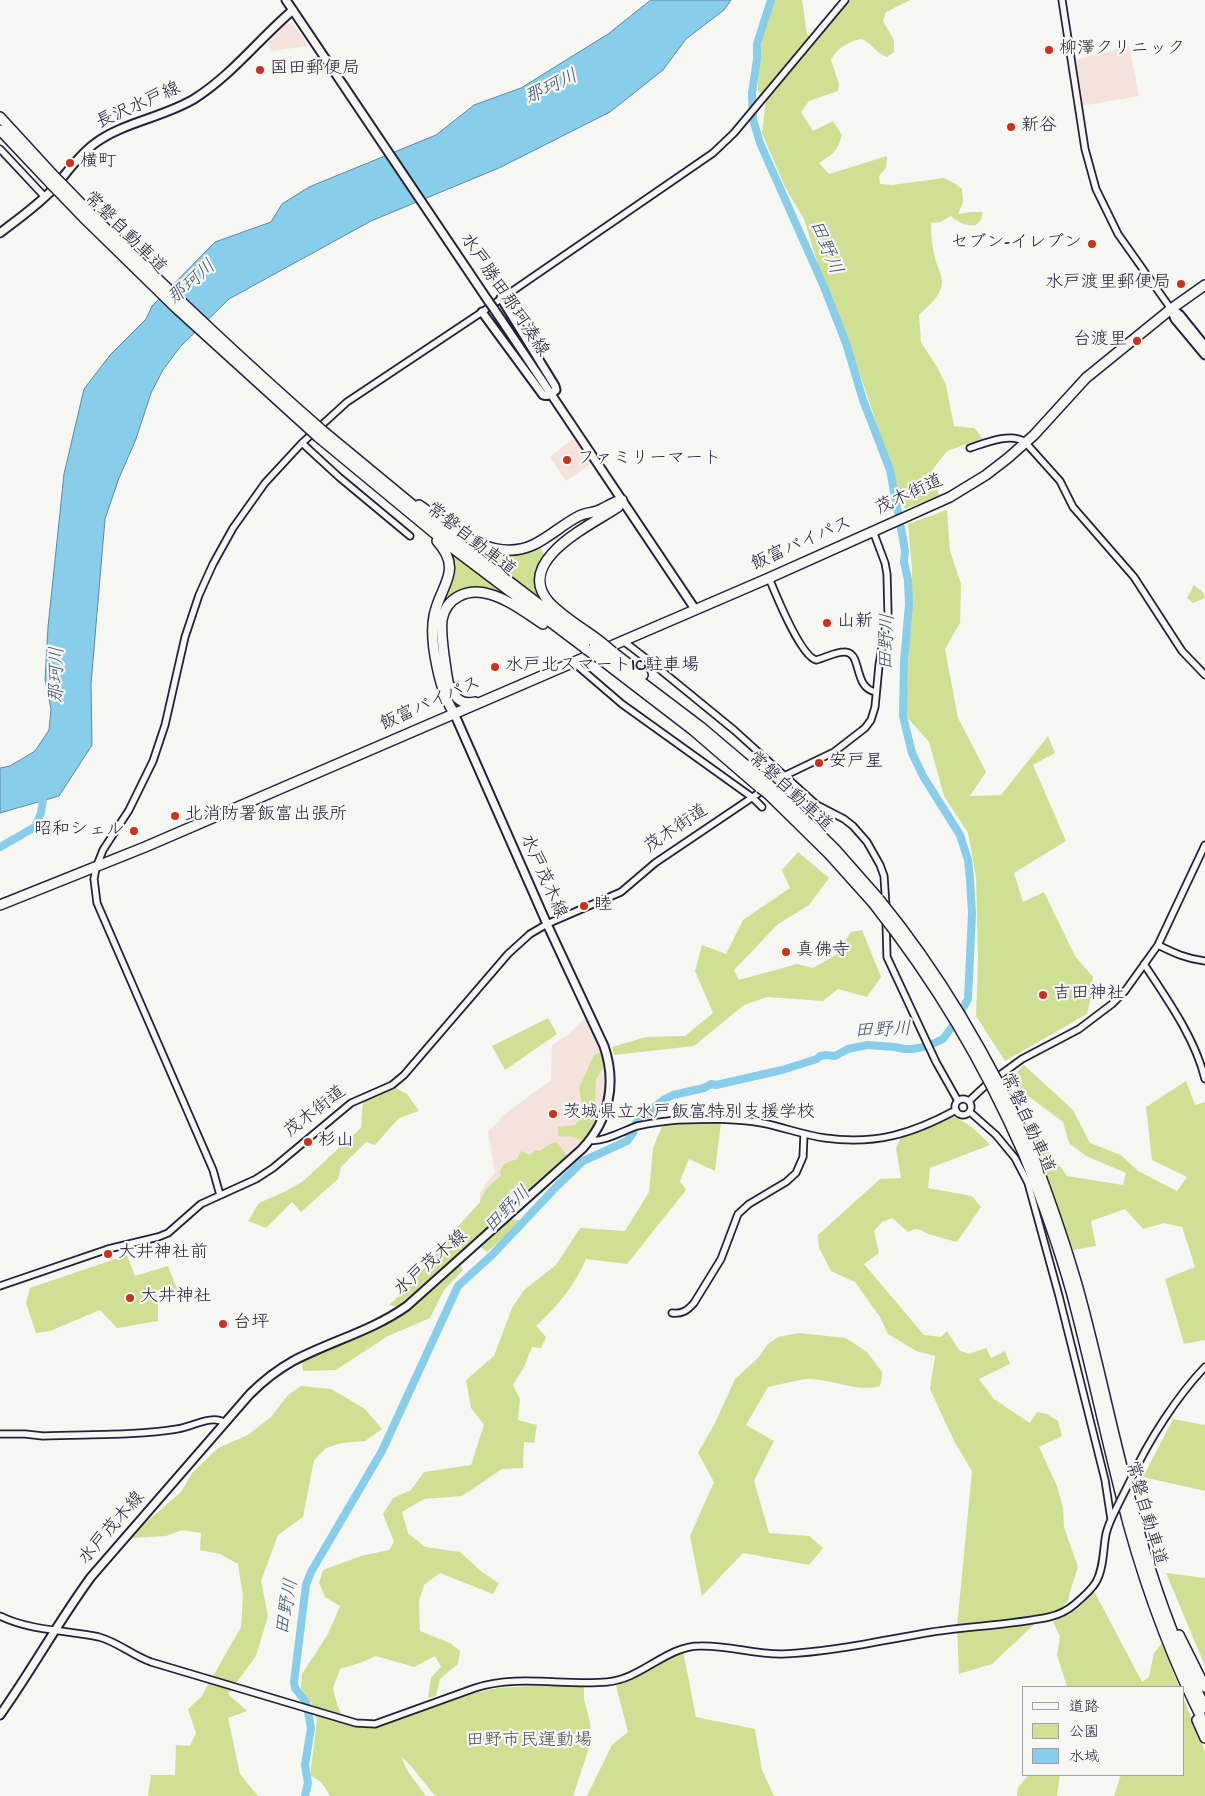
<!DOCTYPE html>
<html>
<head>
<meta charset="utf-8">
<style>
	body { margin:0 }
	#map { position:relative; width:1205px; height:1796px; overflow:hidden; background:#f6f6f2; font-family:"Gochi Hand","Klee One",sans-serif }
	canvas { display:block }
	.legend { position:absolute; left:1022px; top:1686px; width:162px; height:90px; box-sizing:border-box; background:#f6f6f2; border:1px solid #a1a1a9; margin:0; padding:6px 9px; list-style:none; font-size:15px; color:#22223b }
	.legend li { display:flex; align-items:center; gap:10px; height:25px }
	.legend b { width:25px; border:1px solid #a1a1a9 }
</style>
</head>
<body>
<div id="map">
<canvas width="1205" height="1796"></canvas>
<ul class="legend">
<li><b style="height:6px;background:#f6f6f2"></b>道路</li>
<li><b style="height:14px;background:#cfe094"></b>公園</li>
<li><b style="height:14px;background:#88cde9"></b>水域</li>
</ul>
</div>
<script>
const c = document.querySelector('canvas').getContext('2d');
c.lineJoin = 'round';
function fillPath(path, color) { c.fillStyle = color; c.fill(path, 'evenodd'); }
function trace(path, color, width, dash) { c.strokeStyle = color; c.lineWidth = width; c.lineCap = dash ? 'butt' : 'round'; c.setLineDash(dash || []); c.stroke(path); }
function label(font, color, halo, rows, align = 'center') {
  c.font = font + ' "Gochi Hand","Klee One",sans-serif'; c.lineWidth = 4.5; c.setLineDash([]); c.textBaseline = 'middle'; c.strokeStyle = halo; c.fillStyle = color; for (const [text, x, y, turn = 0] of rows) {
    c.save(); c.translate(x, y); c.rotate((+turn || 0) * Math.PI / 180); c.textAlign = isNaN(turn) ? turn : align; if (halo) c.strokeText(text, 0, 0); c.fillText(text, 0, 0); c.restore();
  }
}
const built = new Path2D(`
	M285,23L294,25L307,44V46L272,51L268,43Z
	M1129,46L1139,96L1081,106L1075,60Z
	M575,437L592,463L566,481L550,457Z
	M585,1018L598,1043L605,1064L607,1075L606,1094L602,1111L591,1133L576,1149L511,1207L507,1209L480,1202V1193L491,1177L495,1173L488,1131L500,1121L501,1117L537,1090L551,1081L552,1045L569,1034Z`);
const green = new Path2D(`
	M773,0H802L807,34L814,42L850,0H910L886,12L883,21L894,40V52L887,57C876,53 872,44 862,39C850,40 836,49 831,60L839,84L838,91L809,101L801,112L813,131L833,121L842,135C837,152 833,154 819,163L829,174L887,156L886,168L879,176L880,184L892,185L944,178L956,184L962,189L963,202L958,214L971,212H983L981,220L976,225C965,226 959,223 951,216L940,222L931,223C931,235 932,247 935,258C937,268 945,278 941,288C937,300 927,307 919,315L921,342L937,367L946,385L954,426L974,428L983,438L947,451L933,469L939,496L905,509L863,383L819,268L804,219L785,187L762,133L766,99L758,91L759,54Z
	M947,510L950,551L961,584L960,623L945,649L958,718L986,772L970,796L1001,795L1048,736L1055,753L1033,765L1066,841L1014,873L1023,902L1044,892L1075,956L1093,977L1091,996L1087,1014L1005,1061L976,1016L978,959L976,877L968,833L944,796L929,742L906,716L912,569L908,524Z
	M434,519L484,548L539,545L545,556L540,566L550,606Z
	M448,550L524,608L500,595L454,596L441,636L436,638L438,609L443,598Z
	M1194,585L1203,592L1205,598L1193,603L1187,598Z
	M798,852L829,878L809,905L778,924L734,970L739,980L797,964L813,968L836,955L851,932L862,930L881,977L867,997L838,989L823,1001L767,997L744,1005L694,1046L614,1055L612,1047L646,1037L685,1036L713,1013L695,971L702,945L726,954L743,920L790,888L782,870Z
	M548,1018L557,1034L505,1070L492,1046Z
	M602,1052L605,1064L596,1080L595,1101L602,1111L596,1125L583,1141L573,1137L558,1136V1127L575,1125L584,1114L579,1088L594,1055Z
	M1024,1065L1073,1110L1090,1143L1121,1155L1138,1171L1177,1191L1187,1177L1152,1160L1146,1107L1186,1081L1195,1105L1205,1102V1340L1184,1344L1165,1279L1195,1267L1182,1227L1164,1223L1143,1229L1125,1209L1091,1221L1096,1246L1073,1250L1030,1134L1038,1136L1067,1176L1123,1185L1126,1173L1086,1156L1069,1143L1063,1122L1008,1081Z
	M394,1087L407,1094L419,1111L399,1118L375,1145L366,1142L341,1167L338,1179L301,1212L292,1202L266,1228L248,1221L259,1203L284,1192L302,1182L361,1128L363,1099Z
	M952,1116C969,1123 978,1132 990,1145L930,1168L928,1188L972,1196L981,1207L957,1242L928,1234L921,1230L914,1229L908,1232L892,1218L882,1222L874,1231L879,1253L864,1264L924,1335L941,1337L947,1331L959,1350L968,1354L986,1348L991,1358L1005,1351L1010,1364L979,1379L994,1399L1030,1423L1037,1412L1047,1414L1058,1421L1062,1436L1039,1447L1057,1486L1063,1508L1064,1527L1078,1567L1069,1595V1599L1061,1609L1044,1615L992,1664L959,1674L957,1627L972,1471L954,1441L930,1389L935,1356L916,1351L888,1334L880,1317L855,1282L831,1271L819,1248L818,1235L880,1179L901,1178L896,1148L901,1137Z
	M721,1122L715,1171L689,1159L680,1181L686,1190L627,1264L586,1259C575,1285 557,1307 536,1326L546,1337L541,1348L532,1347L524,1367L513,1385L520,1399L518,1420L537,1425L534,1443L524,1442L523,1468L502,1469L462,1496L424,1499L402,1512L408,1533L425,1547L460,1552L482,1572L499,1583L493,1594L440,1573L424,1585L419,1601L420,1631L450,1643L460,1651L458,1664L440,1679L436,1696L428,1698L431,1677L441,1667L435,1656L414,1667L376,1656L360,1663L340,1669L333,1688L337,1704L345,1723L363,1728L383,1724L478,1692L498,1688L531,1686H584V1699L590,1722L591,1738L588,1751L573,1796H435L411,1766L401,1756L407,1770L426,1796H330C325,1787 321,1779 310,1776L317,1720L311,1702L301,1688L302,1674L328,1634L340,1606L325,1597L319,1583L323,1570L361,1556L389,1550L394,1542L383,1514L393,1498L411,1490L424,1472L471,1465L484,1425L471,1408L466,1380L494,1356L512,1308L524,1290L556,1265L580,1228L625,1231L649,1192L653,1148L663,1124Z
	M557,1142L568,1157L524,1195L517,1189L509,1190L511,1207L421,1288L397,1307L389,1305L410,1286L445,1241L480,1202C484,1190 491,1183 501,1176L500,1172L504,1164L517,1159L521,1151L530,1155L536,1150L539,1151L552,1143Z
	M511,1219L522,1221L487,1252L481,1247Z
	M127,1255L135,1276L168,1266L179,1294L158,1302V1321L117,1328L100,1310L50,1331L36,1333L26,1303L30,1288Z
	M460,1264L463,1270L444,1290L430,1318L388,1336L336,1370L303,1371L302,1363L312,1356L368,1332L410,1310Z
	M799,1333L846,1338L867,1352L882,1372V1377L880,1386C856,1393 831,1378 807,1379C796,1380 779,1385 768,1387L746,1425L774,1441L754,1481L769,1533L809,1536L823,1548L809,1565L743,1553L702,1596L690,1536L714,1482L698,1453L715,1423L735,1379L759,1357L768,1344L778,1337Z
	M301,1386L331,1389L365,1409L382,1429L365,1441L342,1443L326,1448L314,1460L303,1517L278,1535L261,1581L268,1616L256,1656L228,1694L247,1711L228,1718L240,1774L258,1796H148L151,1775H175L176,1745L190,1746L196,1733L188,1709L201,1697L241,1627L243,1596L238,1564L220,1554L200,1550L201,1533L182,1530L166,1536L132,1538L144,1524L181,1492L192,1473L218,1448L248,1435L271,1417L288,1395Z
	M1173,1419L1205,1425V1491L1143,1477Z
	M1166,1573L1205,1578V1666Z
	M1094,1591L1142,1682L1149,1677L1154,1653L1162,1643L1179,1687H1067L1057,1655L1060,1637L1053,1622L1079,1608Z
	M683,1651L696,1717L755,1729L762,1770L774,1796H587L612,1745L628,1732L616,1686L645,1673Z
	M1184,1700L1205,1751V1796H1114L1121,1775H1184Z
	M1028,1775H1060L1057,1796H1017L1018,1788Z`);
const water = new Path2D(`
	M651,0H731L724,10L686,39L663,70L610,112L499,168L371,221L229,299L180,347L163,370L151,393L136,439L119,478L105,519L91,684L92,745L59,796L0,813V768L10,766L35,751L49,730L51,709L45,680L48,627L64,474L84,389L110,355L146,319L152,306L215,242L271,222L282,204L309,187L436,135L474,105L521,88L608,34Z`);
const river = new Path2D(`
	M0,847L35,827L41,813L44,793
	M305,1796L308,1783L305,1765L311,1728L306,1702L295,1688L294,1682L306,1585L311,1572L382,1451L458,1286L492,1255L558,1185L583,1161L627,1141L633,1133L636,1123L654,1107L665,1099L673,1095L704,1088L711,1084L716,1085L782,1070L817,1059L820,1056L826,1055L835,1056L848,1049L867,1045L895,1047L904,1049H913L928,1046L943,1039L954,1024L968,999L972,914L970,879L968,860L960,835L923,776L912,753L903,716L904,662L909,604L908,580L904,562L905,551L903,539L890,470L863,400L846,343L824,287L760,143L753,119L752,93L757,59V44L771,0`);
const minor = new Path2D(`
	M1062,0L1085,149L1096,189L1118,234L1171,309
	M0,149L45,197
	M302,443L339,477L410,536
	M970,448C985,443 1011,432 1025,442L1060,481L1073,507L1134,577L1182,651L1205,675
	M769,578C776,595 800,655 816,660C825,658 835,652 844,652C863,651 852,688 876,692
	M622,640L652,663L734,730L817,805L844,819L853,826L867,842L880,865L884,876L886,907
	M573,662L622,704L753,798L762,807
	M886,921L887,957L936,1062L958,1101
	M1158,945C1174,953 1187,959 1205,961
	M1144,964C1167,999 1195,1038 1205,1079
	M955 1107a8 8 0 1 1 16 0a8 8 0 1 1-16 0Z
	M969,1101L985,1086L1022,1059L1079,1029L1112,1004L1125,991L1158,945L1205,845
	M970,1112L996,1135L1015,1158L1028,1183L1059,1296L1105,1480L1111,1519
	M590,1140C602,1143 625,1130 637,1126C651,1123 664,1121 678,1120C706,1119 734,1118 762,1123C783,1127 803,1135 825,1138C875,1145 912,1134 956,1110
	M220,1195L213,1170L97,903L94,879L96,868L103,850L129,810L153,761L165,725L185,637L199,595L213,564L233,528L265,483L302,443L347,402L482,312L713,153L734,133L845,0
	M0,1286L108,1249L158,1237L168,1233L201,1204L256,1179L273,1168L351,1103L392,1085L404,1075L508,954L530,934L547,924L621,892L655,863L784,776L834,752L865,728L871,720L875,707L879,665L888,613L887,574L885,563L873,531
	M672,1313C682,1314 687,1311 694,1303L721,1259L738,1214L749,1204L786,1182L796,1173L803,1157L804,1134
	M0,1434H25L43,1436C86,1434 134,1436 177,1429C192,1427 212,1414 225,1423
	M1132,1477C1148,1441 1178,1395 1205,1367
	M0,1616C31,1631 66,1630 99,1637C118,1642 133,1656 151,1662L356,1723L375,1724L475,1688C518,1674 563,1686 607,1682C642,1679 666,1646 700,1646C728,1645 756,1655 783,1654C833,1652 883,1640 932,1632C971,1626 1011,1625 1049,1617C1058,1615 1068,1610 1075,1604C1082,1598 1092,1589 1096,1582C1104,1568 1103,1549 1106,1534C1108,1525 1112,1517 1116,1509`);
const major = new Path2D(`
	M286,0L489,302
	M0,233C18,219 37,206 53,189C66,174 77,157 94,144C123,122 162,118 194,99C232,75 259,39 293,10
	M494,309L695,609
	M1171,309L1175,319L1205,355
	M1172,309L1180,315L1205,346
	M482,312L543,395C548,397 552,394 556,390L555,386L501,298
	M0,1715C32,1670 58,1622 91,1577L250,1394C263,1381 277,1370 293,1361C331,1341 372,1331 407,1306L582,1149C609,1120 617,1084 604,1046L547,924L454,713`);
const highway = new Path2D(`
	M0,117L56,178
	M0,130L51,184
	M62,184L91,214
	M57,190L86,220
	M323,431L455,540L594,646
	M318,437L451,547L586,649
	M419,505C452,527 491,564 533,545C550,537 563,524 579,516C585,513 591,513 597,511C606,508 612,502 622,500
	M437,541C464,571 440,585 434,616C429,641 440,692 454,713
	M601,642C584,629 563,617 549,602C513,561 591,525 618,507L622,500
	M613,652L643,675
	M606,655L701,727L767,783
	M599,658L694,731L760,788
	M452,687C455,699 461,705 475,702
	M450,693C447,677 440,635 442,620C446,597 468,588 489,594C508,599 526,613 543,624
	M775,790L835,849L879,899
	M768,794L829,854L873,903
	M0,905L145,847L769,578L950,497L986,475L1008,458L1034,435L1086,378L1171,309L1205,285
	M1032,1152C1049,1197 1065,1242 1078,1288C1100,1367 1115,1448 1138,1527C1155,1590 1178,1650 1205,1708
	M1024,1155C1042,1200 1058,1245 1071,1291C1092,1369 1108,1449 1129,1527C1148,1595 1173,1662 1205,1725
	M1179,1635L1205,1687
	M1197,1720L1205,1738`);
const minorBridge = new Path2D(`
	M1116,1509L1132,1477`);
const majorBridge = new Path2D(`
	M489,302L494,309`);
const highwayBridge = new Path2D(`
	M56,178L62,184
	M51,184L57,190
	M91,214C167,289 243,361 323,431
	M86,220L176,308L318,437
	M601,642L613,652
	M594,646L606,655
	M586,649L599,658
	M767,783L775,790
	M760,788L768,794
	M879,899C942,976 991,1061 1032,1152
	M873,903C937,984 983,1062 1024,1155`);
const markers = [
	[1049,50,5,"#c8321e"],
	[260,70,5,"#c8321e"],
	[1011,127,5,"#c8321e"],
	[70,163,5,"#c8321e"],
	[1092,244,5,"#c8321e"],
	[1181,284,5,"#c8321e"],
	[1137,341,5,"#c8321e"],
	[567,460,5,"#c8321e"],
	[827,623,5,"#c8321e"],
	[495,667,5,"#c8321e"],
	[819,763,5,"#c8321e"],
	[175,816,5,"#c8321e"],
	[134,831,5,"#c8321e"],
	[584,906,5,"#c8321e"],
	[786,952,5,"#c8321e"],
	[1043,995,5,"#c8321e"],
	[553,1114,5,"#c8321e"],
	[308,1142,5,"#c8321e"],
	[108,1254,5,"#c8321e"],
	[130,1298,5,"#c8321e"],
	[223,1324,5,"#c8321e"]
];
const poiNames = [
	["柳澤クリニック",1059,50],
	["国田郵便局",270,70],
	["新谷",1021,127],
	["横町",80,163],
	["セブン-イレブン",1082,244,"right"],
	["水戸渡里郵便局",1171,284,"right"],
	["台渡里",1127,341,"right"],
	["ファミリーマート",577,460],
	["山新",837,623],
	["水戸北スマートIC駐車場",505,667],
	["安戸星",829,763],
	["北消防署飯富出張所",185,816],
	["昭和シェル",124,831,"right"],
	["睦",594,906],
	["真佛寺",796,952],
	["吉田神社",1053,995],
	["茨城県立水戸飯富特別支援学校",563,1114],
	["杉山",318,1142],
	["大井神社前",118,1254],
	["大井神社",140,1298],
	["台坪",233,1324]
];
const streetNames = [
	["長沢水戸線",139,107,-24],
	["常磐自動車道",124,234,45],
	["水戸勝田那珂湊線",503,296,56],
	["茂木街道",910,496,-25],
	["常磐自動車道",470,541,38],
	["飯富バイパス",802,545,-24],
	["飯富バイパス",431,705,-24],
	["常磐自動車道",789,793,43],
	["茂木街道",677,830,-34],
	["水戸茂木線",542,877,66],
	["茂木街道",316,1113,-38],
	["常磐自動車道",1026,1124,66],
	["水戸茂木線",432,1264,-41],
	["常磐自動車道",1144,1514,74],
	["水戸茂木線",113,1529,-49]
];
const parkNames = [
	["田野市民運動場",529,1742]
];
const waterNames = [
	["那珂川",552,89,-26],
	["田野川",824,248,67],
	["那珂川",193,284,-42],
	["田野川",889,642,-88],
	["那珂川",59,675,-89],
	["田野川",883,1032,-2],
	["田野川",509,1211,-45],
	["田野川",289,1607,-80]
];
fillPath(built, '#f4e3dc');
fillPath(green, '#cfe094');
fillPath(water, '#88cde9');
trace(water, '#5f89a3', 1);
trace(river, '#88cde9', 8);
trace(minor, '#22223b', 9);
trace(major, '#22223b', 11);
trace(highway, '#22223b', 12);
trace(minor, '#f6f6f2', 5.5);
trace(major, '#f6f6f2', 7);
trace(highway, '#f6f6f2', 9);
trace(minorBridge, '#22223b', 9, []);
trace(majorBridge, '#22223b', 11, []);
trace(highwayBridge, '#22223b', 12, []);
trace(minorBridge, '#f6f6f2', 5.5);
trace(majorBridge, '#f6f6f2', 7);
trace(highwayBridge, '#f6f6f2', 9);
for (const [x, y, r, color] of markers) { const dot = new Path2D(); dot.arc(x, y, r, 0, 2 * Math.PI); c.fillStyle = color; c.fill(dot); trace(dot, '#f6f6f2', 2); }
label('18px', '#22223b', '#f6f6f2', poiNames, 'left');
label('18px', '#22223b', '#f6f6f2', streetNames);
label('18px', '#4d5251', '#f6f6f2', parkNames);
label('italic 19px', '#41556f', '#f6f6f2', waterNames);
</script>
</body>
</html>
